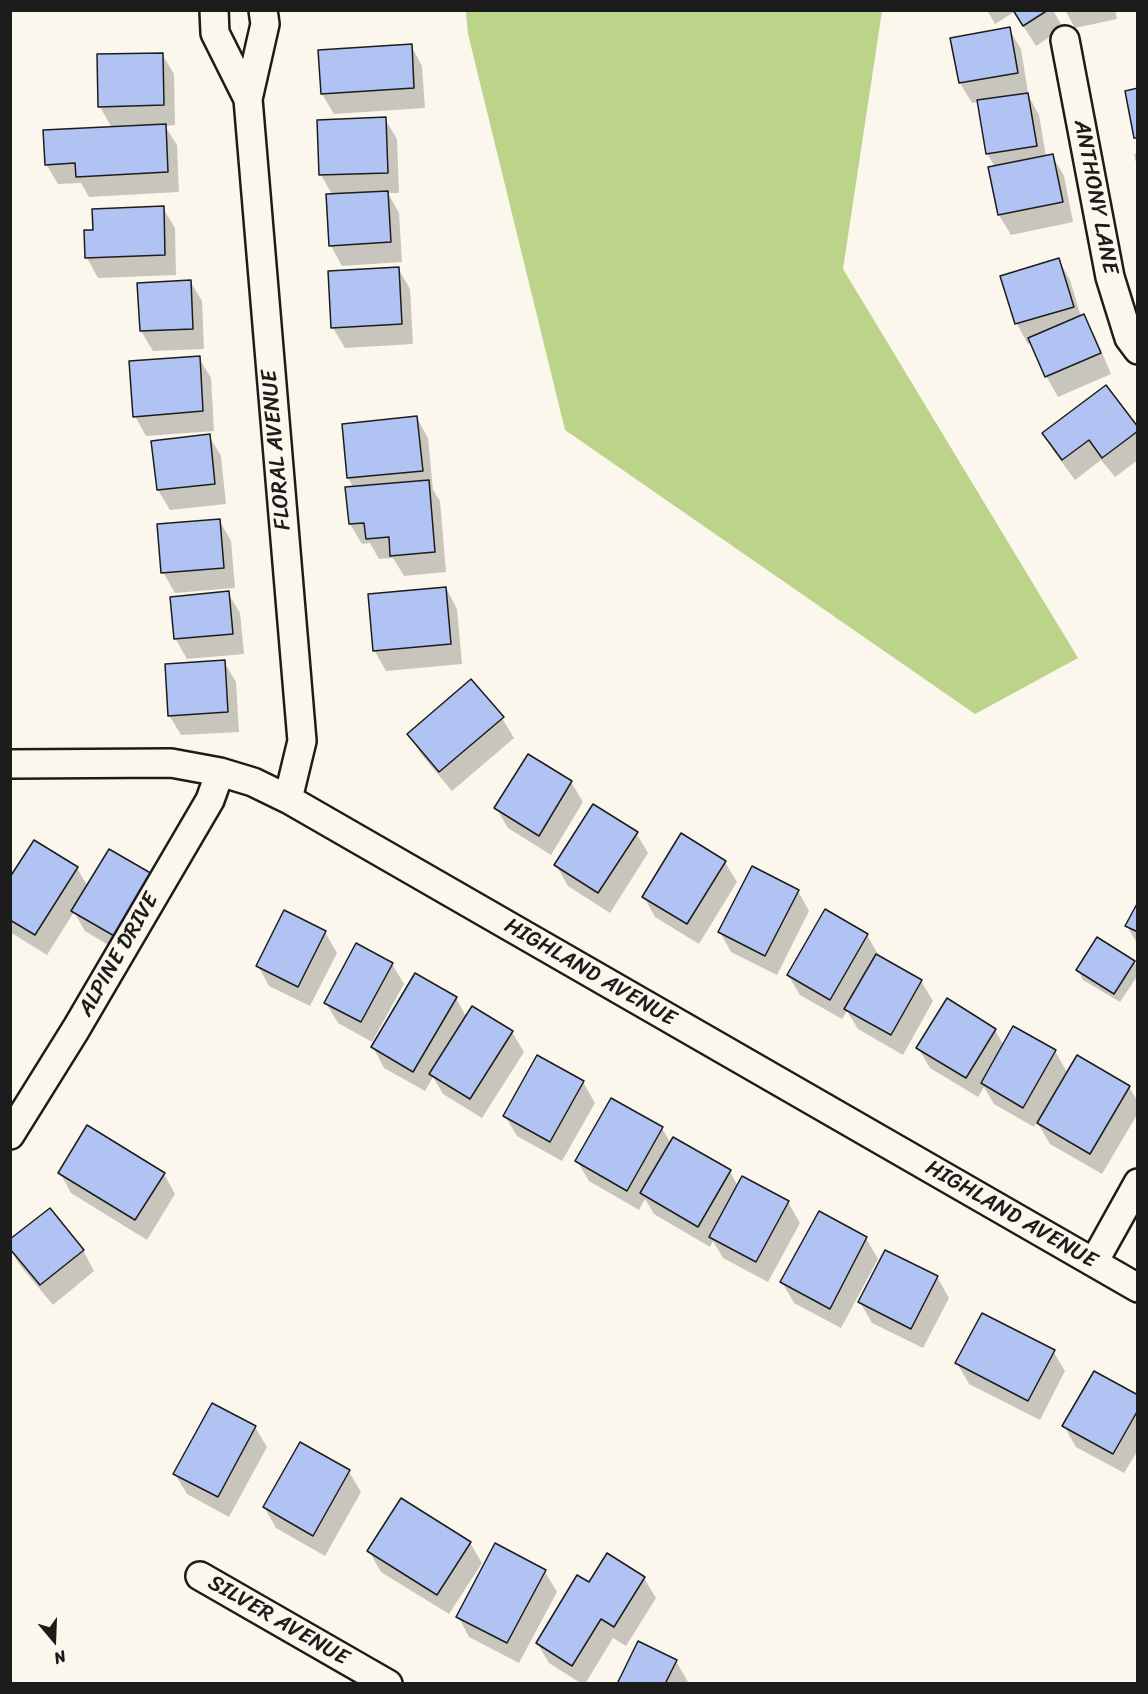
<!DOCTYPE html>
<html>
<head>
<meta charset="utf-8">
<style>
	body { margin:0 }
	#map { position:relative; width:1148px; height:1694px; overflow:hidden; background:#fbf7ec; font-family:Sriracha,sans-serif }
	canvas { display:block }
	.frame { position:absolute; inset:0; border:12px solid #1c1c1c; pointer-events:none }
	.north { position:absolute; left:24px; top:1610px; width:60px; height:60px; -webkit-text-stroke:4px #fbf7ec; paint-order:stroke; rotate:161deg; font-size:16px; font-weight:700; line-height:24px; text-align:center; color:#1c1c1c }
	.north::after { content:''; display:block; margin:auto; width:21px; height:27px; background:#1c1c1c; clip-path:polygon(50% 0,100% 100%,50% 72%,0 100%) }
</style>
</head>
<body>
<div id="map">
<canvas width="1148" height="1694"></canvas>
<div class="frame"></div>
<div class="north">N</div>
</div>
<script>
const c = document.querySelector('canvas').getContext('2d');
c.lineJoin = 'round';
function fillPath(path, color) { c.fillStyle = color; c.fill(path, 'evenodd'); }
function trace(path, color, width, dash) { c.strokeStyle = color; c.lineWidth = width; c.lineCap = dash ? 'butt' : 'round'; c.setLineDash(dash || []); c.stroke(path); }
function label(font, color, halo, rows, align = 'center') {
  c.font = font + ' Sriracha,sans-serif'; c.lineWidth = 4.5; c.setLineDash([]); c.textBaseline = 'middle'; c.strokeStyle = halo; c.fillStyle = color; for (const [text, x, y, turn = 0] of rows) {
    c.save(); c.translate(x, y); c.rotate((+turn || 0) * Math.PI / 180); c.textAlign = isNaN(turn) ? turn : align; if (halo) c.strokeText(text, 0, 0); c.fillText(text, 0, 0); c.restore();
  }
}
const green = new Path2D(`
	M466,11H882L843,269L1078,658L975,714L565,430L468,34Z`);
const shadow = new Path2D(`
	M987,10H1053L1063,28L1036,46L1014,12L995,24Z
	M1065,10H1115L1117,19L1075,28Z
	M1009,29L1021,49L1028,93H1027L1039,115L1046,157L1052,155L1064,176L1073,222L1011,235L999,215L995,167L987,153L979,102L972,103L960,83Z
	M411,45L422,66L425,108L334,114L322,94L320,51Z
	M162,54L174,74L175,125L165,126L177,145L179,192L89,197L81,183L58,184L46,164L112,128L100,107L99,56Z
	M385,119L397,139L399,193H388L399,213L402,262L342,266L331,246L333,196L321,175L319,122Z
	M1138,153V171L1134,154Z
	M163,208L175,228L176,275L98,278L87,258L95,232Z
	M1059,260L1070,280L1081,317L1084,316L1095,336L1111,374L1058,397L1046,376L1032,343L1028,344L1017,324L1002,277Z
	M398,268L410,289L413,344L345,348L333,328Z
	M190,281L202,301L204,349L153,351L141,331Z
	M199,358L211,378L214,431L146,436L135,416Z
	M417,418L428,438L433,490L440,501L446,572L404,576L393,558L379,559L370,543L362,544L350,524L354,488L348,478Z
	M1138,430V460L1115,477L1101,460L1075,480L1055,453L1044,433Z
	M209,436L221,456L226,504L170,510L158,490Z
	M219,520L231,541L235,588L175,593L163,572Z
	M446,588L457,609L462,664L386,671L374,650Z
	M228,593L240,613L244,654L187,659L175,638Z
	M224,662L236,682L239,732L181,735L169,715Z
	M502,718L514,738L452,791L421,754L409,734Z
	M571,782L583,802L551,855L508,828L496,808Z
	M636,833L648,853L610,913L568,886L556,865Z
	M725,862L737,882L699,944L655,917L644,897Z
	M77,868L88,887L128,957L85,931L74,912L47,955L10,932V880Z
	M798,891L809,911L777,975L731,952L720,932Z
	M1138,905V945L1127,926Z
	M325,932L337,953L310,1006L269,986L258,966Z
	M867,935L879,956L921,981L933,1001L903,1055L858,1029L847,1011L842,1019L800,995L788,975Z
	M1134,962L1138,968V975L1120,1002L1083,980L1078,970Z
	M392,964L404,984L372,1042L338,1023L326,1003Z
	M456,998L467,1018L512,1032L524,1052L482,1118L443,1094L433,1077L425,1091L384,1068L373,1047Z
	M995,1030L1004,1046L1055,1051L1068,1074L1129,1087L1138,1102V1113L1102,1174L1050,1144L1037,1122L1034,1127L994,1104L984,1087L978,1097L930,1068L918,1048Z
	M583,1082L595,1103L562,1161L517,1136L505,1116Z
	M662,1128L671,1144L730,1172L738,1186L788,1202L800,1223L768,1282L723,1258L713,1241L710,1247L654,1214L645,1199L639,1210L589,1181L577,1161Z
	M60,1173L164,1174L175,1194L147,1240L71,1193Z
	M819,1213L866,1238L878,1259L841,1328L794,1303L782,1282Z
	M10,1249L83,1250L94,1271L53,1305L19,1264Z
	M937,1277L949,1298L923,1348L872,1323L860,1302Z
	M1053,1351L1065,1371L1040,1420L969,1384L957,1363Z
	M1138,1397V1450L1124,1473L1076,1447L1064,1426Z
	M255,1427L267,1447L229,1517L187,1494L175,1474Z
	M300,1444L349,1472L361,1492L325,1556L276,1528L264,1507Z
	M470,1543L482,1563L449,1614L381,1572L369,1551Z
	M545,1572L557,1592L519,1663L469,1637L458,1616Z
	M644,1578L656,1598L626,1646L613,1638L585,1684H582L549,1663L537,1643L589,1584Z
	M676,1661L688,1682L687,1684H619Z`);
const building = new Path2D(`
	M1013,10H1048L1023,26Z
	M1010,27L1018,73L959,83L950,38Z
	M412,44L414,88L321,94L318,50Z
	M163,53L164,105L98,107L97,54Z
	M1138,88V138H1134L1125,91Z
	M1028,93L1037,146L986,154L977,100Z
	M386,117L388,173L319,175L317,120Z
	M166,124L168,172L76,177L75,163L45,165L43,130Z
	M1053,154L1063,202L998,215L988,167Z
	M388,191L391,242L329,246L326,194Z
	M164,206L165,255L85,258L84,230H93L92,209Z
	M1059,258L1074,307L1015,324L1000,276Z
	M399,267L402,324L331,328L328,271Z
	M191,280L193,329L140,331L137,283Z
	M1084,314L1101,353L1045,377L1028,338Z
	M200,356L203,411L133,417L129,361Z
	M1106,385L1138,427V431L1102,458L1089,440L1062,460L1042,433Z
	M417,416L423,471L347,478L342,424Z
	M210,434L215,484L157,490L151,441Z
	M429,480L435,552L390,556L389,537L366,539L364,523L349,524L345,487Z
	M220,519L224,568L161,573L157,524Z
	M446,587L451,644L373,651L368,594Z
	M229,591L233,634L174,639L170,597Z
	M225,660L228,712L168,716L165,664Z
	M471,679L504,717L439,772L407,734Z
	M528,754L572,781L539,836L494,808Z
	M593,804L638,832L598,893L554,865Z
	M681,833L726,861L687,924L642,897Z
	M34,840L78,867L35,935L10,920V877Z
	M109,849L154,875L116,937L71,911Z
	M752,866L799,890L765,956L718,932Z
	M1138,902V932L1125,926Z
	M825,909L868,934L830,1000L787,975Z
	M284,910L326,931L298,987L256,966Z
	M1097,937L1135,961L1114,994L1076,970Z
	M356,943L393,963L361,1022L324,1003Z
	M876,954L922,980L891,1035L844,1009Z
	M415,973L457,997L413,1072L371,1047Z
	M947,998L996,1029L966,1078L916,1048Z
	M472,1006L513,1031L470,1099L429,1074Z
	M1013,1026L1056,1050L1023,1108L981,1083Z
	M537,1055L584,1081L550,1142L503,1116Z
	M1077,1055L1130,1086L1090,1154L1037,1123Z
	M611,1098L663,1127L627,1191L575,1161Z
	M87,1125L165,1173L135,1220L58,1173Z
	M673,1137L731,1170L698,1227L640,1193Z
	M742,1176L789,1201L756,1262L709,1237Z
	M50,1208L84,1250L40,1285L10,1249V1239Z
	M819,1211L867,1237L830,1309L780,1282Z
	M885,1250L938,1276L911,1329L858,1302Z
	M982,1313L1055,1350L1028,1401L955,1363Z
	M1094,1371L1138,1395V1410L1113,1454L1062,1426Z
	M212,1403L256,1426L218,1497L173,1474Z
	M300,1442L350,1470L313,1536L263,1507Z
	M401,1498L471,1542L437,1595L367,1551Z
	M495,1543L546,1570L507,1643L456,1617Z
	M607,1553L645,1577L614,1627L601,1619L572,1666L536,1643L577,1575L589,1582Z
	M638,1641L677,1660L665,1684H617Z`);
const street = new Path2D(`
	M214,10L215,33L248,99
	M263,10L265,24L248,99L302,741L288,799
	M1065,40L1110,277L1129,338L1138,350
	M10,764L171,763L220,772L253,782L288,799L1138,1288
	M10,1135L76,1029L210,800L220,772
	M1094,1262L1138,1183
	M200,1576L388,1684`);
const streetNames = [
	["ANTHONY LANE",1095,197,79],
	["FLORAL AVENUE",277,450,-95],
	["ALPINE DRIVE",119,955,-60],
	["HIGHLAND AVENUE",590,973,30],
	["HIGHLAND AVENUE",1011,1215,30],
	["SILVER AVENUE",278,1621,30]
];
fillPath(green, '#bcd48a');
fillPath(shadow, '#0003');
fillPath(building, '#b0c3f2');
trace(building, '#1c1c1c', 1.5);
trace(street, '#1c1c1c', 32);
trace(street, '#fbf7ec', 27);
label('22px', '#1c1c1c', '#fbf7ec', streetNames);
</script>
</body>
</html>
